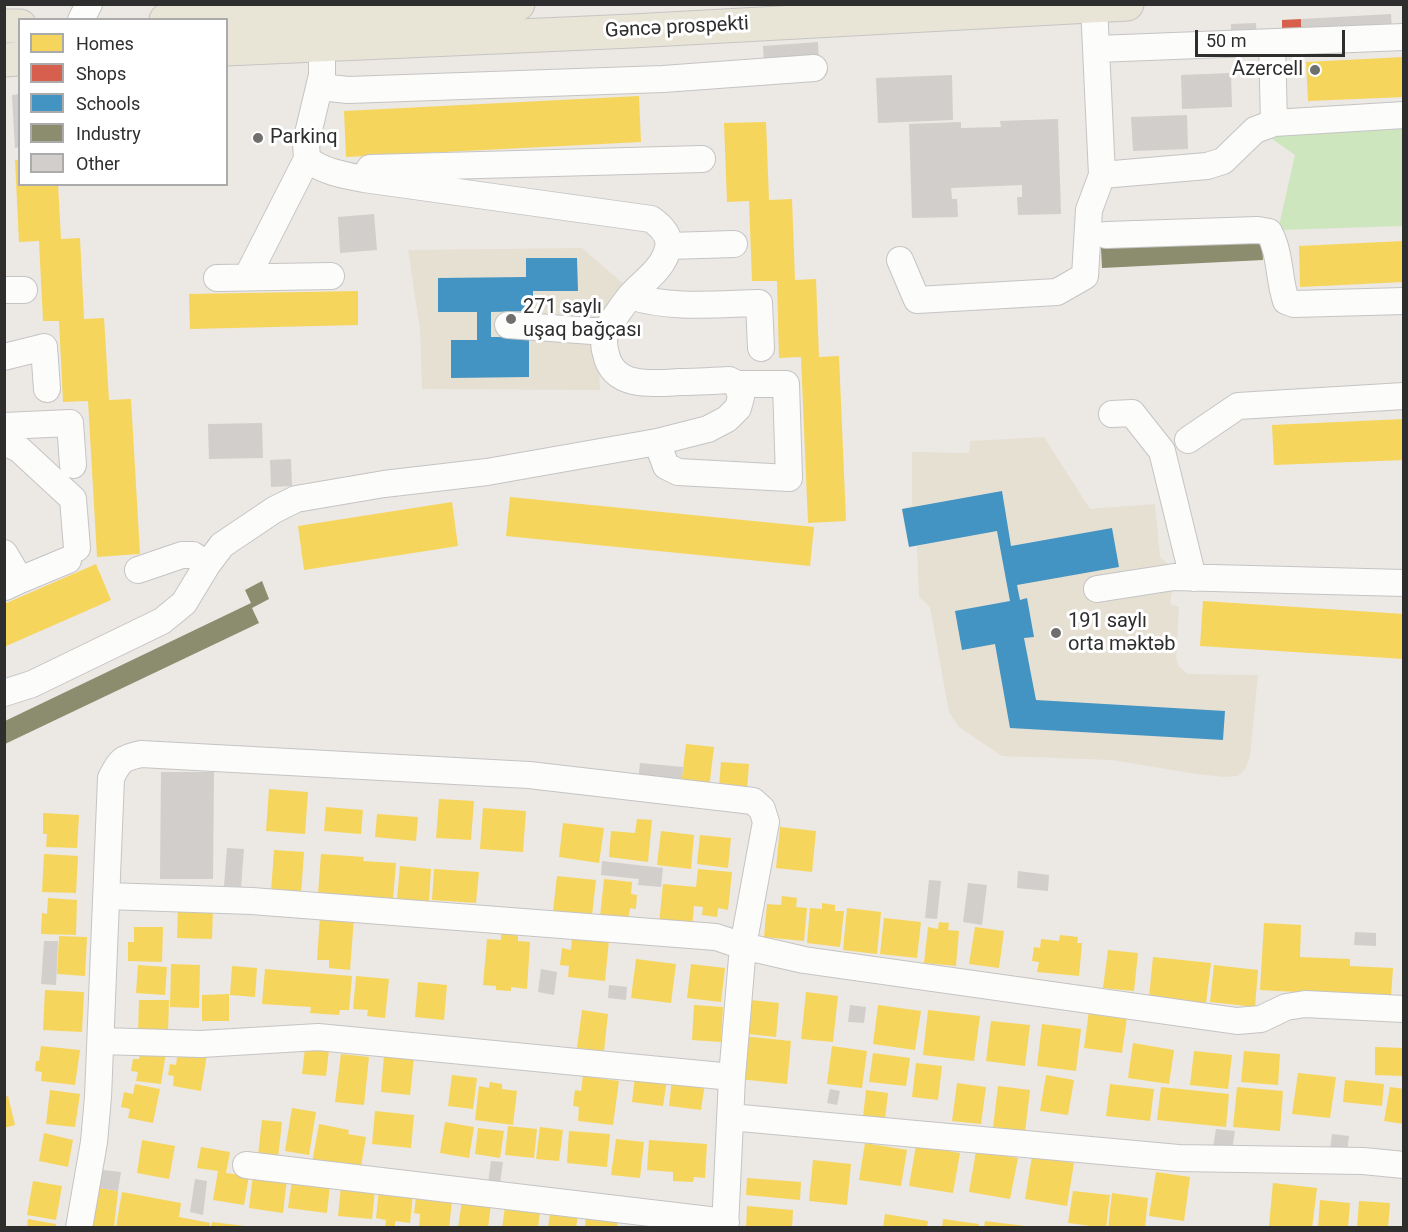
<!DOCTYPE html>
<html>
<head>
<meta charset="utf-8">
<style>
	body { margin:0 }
	#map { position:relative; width:1408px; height:1232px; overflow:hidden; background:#ece8e4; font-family:Roboto,sans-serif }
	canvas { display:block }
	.frame { position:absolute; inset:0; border:6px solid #2e2e2e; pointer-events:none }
	.legend { position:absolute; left:18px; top:18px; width:210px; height:168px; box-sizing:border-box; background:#fff; border:2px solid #ababab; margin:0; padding:8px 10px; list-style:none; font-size:18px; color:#2e2e2e }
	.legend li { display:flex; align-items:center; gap:12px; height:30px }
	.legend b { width:30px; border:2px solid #ababab }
	.scale { position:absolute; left:1195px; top:30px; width:150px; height:27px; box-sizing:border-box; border:3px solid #2e2e2e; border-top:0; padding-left:8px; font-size:18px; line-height:21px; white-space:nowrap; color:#2e2e2e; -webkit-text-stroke:4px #fff; paint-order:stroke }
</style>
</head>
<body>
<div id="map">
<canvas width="1408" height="1232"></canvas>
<div class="frame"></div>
<ul class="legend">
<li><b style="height:16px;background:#f6d55c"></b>Homes</li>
<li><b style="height:16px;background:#d6604d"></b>Shops</li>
<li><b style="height:16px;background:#4393c3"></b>Schools</li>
<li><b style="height:16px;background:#8c8c6e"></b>Industry</li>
<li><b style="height:16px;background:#d1cecb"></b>Other</li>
</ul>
<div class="scale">50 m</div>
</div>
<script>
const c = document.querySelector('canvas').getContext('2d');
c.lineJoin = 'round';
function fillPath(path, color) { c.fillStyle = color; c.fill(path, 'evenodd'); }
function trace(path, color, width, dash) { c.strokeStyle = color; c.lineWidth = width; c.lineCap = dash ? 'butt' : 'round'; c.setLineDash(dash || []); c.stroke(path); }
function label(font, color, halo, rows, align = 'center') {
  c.font = font + ' Roboto,sans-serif'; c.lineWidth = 6; c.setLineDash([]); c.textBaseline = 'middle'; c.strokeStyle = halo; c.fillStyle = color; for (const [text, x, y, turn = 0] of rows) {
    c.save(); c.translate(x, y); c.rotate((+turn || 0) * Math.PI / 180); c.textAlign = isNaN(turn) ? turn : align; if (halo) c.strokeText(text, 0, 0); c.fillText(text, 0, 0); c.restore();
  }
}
const education = new Path2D(`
	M582,248L626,286L597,332L600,390L422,389L420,330L408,250Z
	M1044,437L1090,509L1155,504L1160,557L1175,571L1170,604L1179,607L1176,658L1179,667L1188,674L1258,675L1250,756L1246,768L1238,776L1224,777L1196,774L1112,760L1002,756L959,727L949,712L930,607L919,597L917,546L909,547L902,509L912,506V452L969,453L970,441Z`);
const green = new Path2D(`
	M1403,126V226L1278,230L1295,155L1272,139L1283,131Z`);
const homes = new Path2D(`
	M1404,57V97L1308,101L1306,62Z
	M639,96L641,142L346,157L344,111Z
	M766,122L769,200L792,199L795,280L816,279L819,357L839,356L846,521L808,523L801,357L779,358L777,281H752L749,201L727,202L724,123Z
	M15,160H20V184H58L61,239L80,238L84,319L104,318L109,400L131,399L140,554L97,557L88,401L63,402L59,321H43L39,241L19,242Z
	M1404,241V282L1300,287L1299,246Z
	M358,291V325L190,329L189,294Z
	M1404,419V460L1274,465L1272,425Z
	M510,497L814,527L810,566L506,536Z
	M452,502L458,546L304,570L298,526Z
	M96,564L111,600L4,647V604Z
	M1203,601L1404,614V659L1200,646Z
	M686,744L714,747L709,788L681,785Z
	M721,762L749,764L747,790L719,787Z
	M269,789L308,792L305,834L266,831Z
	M439,799L474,801L471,840L436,838Z
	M326,807L363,810L361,834L324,831Z
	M483,808L526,811L523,852L480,849Z
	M43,813L79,815L77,848L46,847L47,834H43Z
	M377,814L418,817L416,841L375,837Z
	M637,819L652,820L648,862L609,857L611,831L635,833Z
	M563,823L604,828L599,863L559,857Z
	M780,827L816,831L812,872L776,868Z
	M661,831L694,835L691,869L657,865Z
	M700,835L731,838L728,868L697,864Z
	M274,850L304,852L301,894L271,892Z
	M44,854L78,856L76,893L42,892Z
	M321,854L364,857L363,861L396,863L393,899L318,894Z
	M400,866L431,869L429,901L397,899Z
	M434,869L479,872L476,903L432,900Z
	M698,869L732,872L728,910L718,908L717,917L702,915L703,907L694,906L692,928L659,924L663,884L696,887Z
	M557,876L596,880L592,916L553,911Z
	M604,879L632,882L631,894L637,895L636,909L630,908L628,920L600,917Z
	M782,896L797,898L796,907L807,908L804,941L764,937L767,904L781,905Z
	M48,898L77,900L76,935L41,934L42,913L47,914Z
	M822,903L835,905V911H844L840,947L807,943L810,908L822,909Z
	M178,907L213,908L212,939L177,938Z
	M847,908L881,912L877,954L843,950Z
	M320,915L354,918L350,970L329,968V960H317Z
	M884,918L921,922L917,958L880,954Z
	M939,922L949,923L948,930L959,931L956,966L924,963L928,927L938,929Z
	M1264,923L1301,925L1300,957L1350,959V966L1393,968L1391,997L1260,990Z
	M134,927H163L162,962L128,961V942H134Z
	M975,927L1004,931L999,968L969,964Z
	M501,933L518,935V941L530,942L527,989L511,987V991L496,990V986L483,985L487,939L501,940Z
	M1060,935L1078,937L1077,943H1082L1079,976L1037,972L1039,962L1032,961L1034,947L1040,948L1041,939L1059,941Z
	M59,936L87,937L85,976L57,974Z
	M572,936L609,940L605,981L568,977L569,966L560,965L562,948L571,950Z
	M1108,950L1138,953L1134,991L1103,988Z
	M1153,957L1211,963L1206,1003L1149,997Z
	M636,959L676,964L671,1003L631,998Z
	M171,964L200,965L199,1008L170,1007Z
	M691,964L725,968L721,1002L687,998Z
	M138,965L167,967L165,995L136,993Z
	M1214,965L1258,970L1255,1007L1210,1002Z
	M232,966L257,968L255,997L230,995Z
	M265,969L352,976L349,1010H340L339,1015L310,1013L311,1007L262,1004Z
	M356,976L389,979L385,1018L367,1016L368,1010L353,1009Z
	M418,982L447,985L444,1020L415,1017Z
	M45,990L84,992L82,1032L43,1030Z
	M806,992L838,996L833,1042L801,1039Z
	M229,994V1021H202V995Z
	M742,999L779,1003L776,1037L739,1033Z
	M139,1000H169L168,1033L138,1032Z
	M694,1005L723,1007L721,1042L692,1040Z
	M878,1005L921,1011L915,1050L873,1044Z
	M582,1010L608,1014L604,1051L577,1048Z
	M928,1010L980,1016L974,1061L923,1055Z
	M1089,1011L1127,1017L1122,1053L1084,1048Z
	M991,1021L1030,1025L1025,1066L986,1061Z
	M1042,1024L1081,1029L1076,1071L1037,1066Z
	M743,1036L791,1041L787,1084L739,1079Z
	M1133,1043L1174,1050L1169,1084L1128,1078Z
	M41,1046L80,1050L75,1085L41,1081L42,1072L35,1071L36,1061H39Z
	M832,1046L867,1051L862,1088L827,1084Z
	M1375,1047L1404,1048V1076L1375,1075Z
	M305,1048L329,1050L326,1076L302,1074Z
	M141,1049L166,1052L161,1084L136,1081L138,1072L131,1071L133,1059H139Z
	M178,1049L207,1054L201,1091L173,1086L174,1076L168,1075L170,1064L176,1065Z
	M1194,1051L1232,1055L1228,1089L1190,1085Z
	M1244,1051L1280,1054L1278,1085L1241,1082Z
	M873,1053L910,1058L906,1086L869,1082Z
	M341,1054L369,1057L364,1105L335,1102Z
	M384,1055L414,1057L410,1095L381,1092Z
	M916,1063L942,1066L938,1100L912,1097Z
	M1298,1073L1336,1077L1330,1118L1292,1114Z
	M452,1075L477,1078L473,1109L448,1106Z
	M1046,1075L1074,1080L1068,1115L1040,1111Z
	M583,1076L619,1081L613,1125L578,1121L579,1107L573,1106L575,1090L581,1091Z
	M635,1076L667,1080L663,1106L632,1102Z
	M672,1079L705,1083L701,1110L669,1106Z
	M1345,1080L1384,1084L1382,1106L1343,1102Z
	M490,1082L502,1084V1089L517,1091L513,1125L475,1120L479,1086L489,1088Z
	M957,1083L986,1087L981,1124L952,1121Z
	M135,1084L160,1089L153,1123L128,1118L130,1109L121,1107L124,1092L133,1094Z
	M1110,1084L1154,1089L1150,1121L1106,1116Z
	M998,1086L1030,1090L1025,1132L993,1127Z
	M1161,1087L1229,1094L1226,1127L1157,1120Z
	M1237,1087L1283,1091L1280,1131L1233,1127Z
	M1390,1087L1404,1089V1124L1384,1121Z
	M50,1090L80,1094L75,1127L46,1124Z
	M866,1090L888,1093L885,1119L863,1117Z
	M8,1096L15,1125L4,1128V1097Z
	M292,1108L316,1112L309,1155L285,1151Z
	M375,1111L414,1115L411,1148L372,1144Z
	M262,1120L282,1122L278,1158L258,1155Z
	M445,1122L474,1127L469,1158L440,1153Z
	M319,1124L349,1130L348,1134L366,1137L360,1172L312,1163Z
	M508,1126L537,1129L534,1158L505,1155Z
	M540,1127L563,1130L559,1161L536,1159Z
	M478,1128L504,1131L500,1158L475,1154Z
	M569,1131L610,1134L607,1167L567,1163Z
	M44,1133L73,1140L68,1167L39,1161Z
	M616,1139L644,1142L640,1178L611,1175Z
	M142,1140L175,1146L169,1179L137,1173Z
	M649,1140L707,1144L705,1178L694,1177L693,1182L673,1181V1172L647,1170Z
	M865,1143L907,1150L901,1186L859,1180Z
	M916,1145L960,1153L953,1193L909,1186Z
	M201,1147L230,1152L226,1173L249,1176L244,1205L213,1200L218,1171L197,1168Z
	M976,1151L1018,1158L1010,1199L969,1192Z
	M1032,1156L1074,1163L1067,1206L1025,1199Z
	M813,1160L851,1164L847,1205L809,1201Z
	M1156,1172L1190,1177L1184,1221L1149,1216Z
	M253,1175L287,1179L283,1213L249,1208Z
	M747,1178L801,1182L800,1200L746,1195Z
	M292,1180L330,1185L327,1213L288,1208Z
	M33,1181L62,1186L56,1220L27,1215Z
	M1273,1183L1317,1188L1312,1228L1269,1226Z
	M341,1186L375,1190L372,1219L338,1216Z
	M92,1187L118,1191L114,1228L87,1225Z
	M379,1190L413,1195L410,1223L395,1221V1228L385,1227L386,1220L376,1218Z
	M1073,1191L1110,1195L1106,1228L1068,1223Z
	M122,1192L181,1203L179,1217L210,1223L209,1228L116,1227Z
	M1112,1193L1148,1198L1145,1228H1108Z
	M416,1196L452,1201L449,1228H419L420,1214L414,1213Z
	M462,1200L491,1204L488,1228H458Z
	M1320,1200L1350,1203L1348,1228H1318Z
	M1359,1201L1390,1203L1388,1228H1357Z
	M747,1206L793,1210L792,1228H746Z
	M505,1207L540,1212L538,1228H502Z
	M550,1212L578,1215L576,1228H548Z
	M885,1214L928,1221L927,1228H883Z
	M586,1215L618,1220L617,1228H585Z
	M28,1219L56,1224V1228H27Z
	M943,1219L979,1224L978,1228H942Z
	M985,1221L1025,1226V1228H984Z
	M212,1222L245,1226V1228H211Z`);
const shops = new Path2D(`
	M1301,19L1302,36L1282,37V20Z`);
const schools = new Path2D(`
	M526,258H577L578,291H533V311L491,312V337H529V377L451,378V340H477V312H438V278L526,277Z
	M1002,491L1011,546L1112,528L1119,567L1017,585L1020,600L1027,598L1034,637L1024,638L1036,700L1225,711L1223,740L1010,728L995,644L962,650L955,611L1010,601L997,531L909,547L902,509Z`);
const industry = new Path2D(`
	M1262,241L1263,260L1102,268L1101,248Z
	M262,581L269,599L252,608L259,623L5,744V721L251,603L245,590Z`);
const building = new Path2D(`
	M1391,14L1392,31L1302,36L1301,19Z
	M1256,23L1257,38L1231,39V24Z
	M818,42L819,62L764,65L763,46Z
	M1231,73L1232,107L1182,109L1181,75Z
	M952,75L953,120L878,123L876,78Z
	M20,94V147L15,148L12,95Z
	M1187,115L1188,149L1133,151L1131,117Z
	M1058,119L1061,214L1018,215L1017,197H1022V185L951,188L952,199H957L958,217L912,218L909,124L961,122V128L1001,127L1000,121Z
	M374,214L377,250L340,253L338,217Z
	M262,423L263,458L209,459L208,424Z
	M291,459L292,486L271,487L270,460Z
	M640,763L683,767L681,785L638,781Z
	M161,772H214L213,879H160Z
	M227,848L244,849L241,887L224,886Z
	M602,861L663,868L661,887L638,885L639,879L601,875Z
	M1018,871L1049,875L1048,891L1017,888Z
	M929,880L941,881L937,919L925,918Z
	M968,883L987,885L982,925L963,922Z
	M1355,932L1376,933V946L1354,945Z
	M44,941H58L56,985L41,984Z
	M541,969L557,972L554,995L538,992Z
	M609,985L627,987L626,1000L608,998Z
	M850,1005L866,1007L864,1023L848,1022Z
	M830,1089L840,1091L837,1105L827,1103Z
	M1216,1129L1235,1131L1232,1150L1213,1148Z
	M1332,1134L1349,1136L1347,1152L1330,1150Z
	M491,1161L503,1162L500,1184L488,1183Z
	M94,1169L121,1172L118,1191L92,1187Z
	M195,1179L207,1181L203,1215L190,1212Z`);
const minor = new Path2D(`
	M81,20L89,4
	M1272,43L1274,123
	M1097,49L1404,37
	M320,87L348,90L663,79L814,68
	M368,171L370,168L702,159
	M1102,175L1207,166L1223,161L1255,130L1274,123L1404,115
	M1106,235L1258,230L1269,232C1281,254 1278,277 1286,301L1294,304L1404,301
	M669,246L734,244
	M900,260L917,300L1057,292L1085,276L1089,210L1102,175L1094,6
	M247,277L307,159
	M217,278L331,276
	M4,290H24
	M630,296C671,309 716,304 759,303L761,348
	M508,325L606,332
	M4,357L44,347L47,389
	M1112,414L1132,413L1162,451L1193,578
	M4,426L70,423L73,465
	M1188,440L1238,406L1404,396
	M4,442L19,449L73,499L77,548
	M657,442L666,466L678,472L789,478L786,384H737
	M4,553L20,580L5,587
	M138,570L182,555H193L207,565
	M20,580L68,560
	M1097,589L1174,577L1404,583
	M4,693L32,684L162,621L184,603L207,565L222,545L274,510L296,499L384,484L487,472L657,442L708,429L727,419L738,408L741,397L737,384L729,380C712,381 695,382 679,382C652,384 613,388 606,354C604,348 603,338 606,332C609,324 626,301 632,294C644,281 664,268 668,248C671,235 661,226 651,219L364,179C343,175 324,172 307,159L306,142L322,75V43
	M107,896L252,901L716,937L743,946L804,960L1237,1021L1261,1019L1286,1007L1305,1004L1404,1009
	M101,1041L201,1044L318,1037L732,1077
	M730,1117L1178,1158L1363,1161L1404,1165
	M246,1165L726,1222
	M79,1228L94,1142L98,1097L111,778C120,760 122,758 141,754L529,775L753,801L762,809L766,822L743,946L732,1077L725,1228`);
const major = new Path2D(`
	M166,20L518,4
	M4,26H20
	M226,49L632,31L1127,4
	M4,60L20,59`);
const markers = [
	[1315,70,6,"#706f6e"],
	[258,138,6,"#706f6e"],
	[511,319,6,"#706f6e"],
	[1056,633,6,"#706f6e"]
];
const streetNames = [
	["Gəncə prospekti",677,28,-3]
];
const poiNames = [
	["Azercell",1303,70,"right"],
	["Parkinq",270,138],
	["271 saylı",523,308],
	["uşaq bağçası",523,331],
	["191 saylı",1068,622],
	["orta məktəb",1068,645]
];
fillPath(education, '#e6e0d3');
fillPath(green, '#cee6be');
fillPath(homes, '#f6d55c');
fillPath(shops, '#d6604d');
fillPath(schools, '#4393c3');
fillPath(industry, '#8c8c6e');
fillPath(building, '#d1cecb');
trace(minor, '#c5c4c5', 28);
trace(major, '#c6c5c4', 35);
trace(minor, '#fcfcfb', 26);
trace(major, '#e8e4d6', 33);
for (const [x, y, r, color] of markers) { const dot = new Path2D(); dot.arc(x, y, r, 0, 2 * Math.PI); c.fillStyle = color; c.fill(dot); trace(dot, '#fff', 2); }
label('20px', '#2e2e2e', '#fff', streetNames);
label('20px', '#2e2e2e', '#fff', poiNames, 'left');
</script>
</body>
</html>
